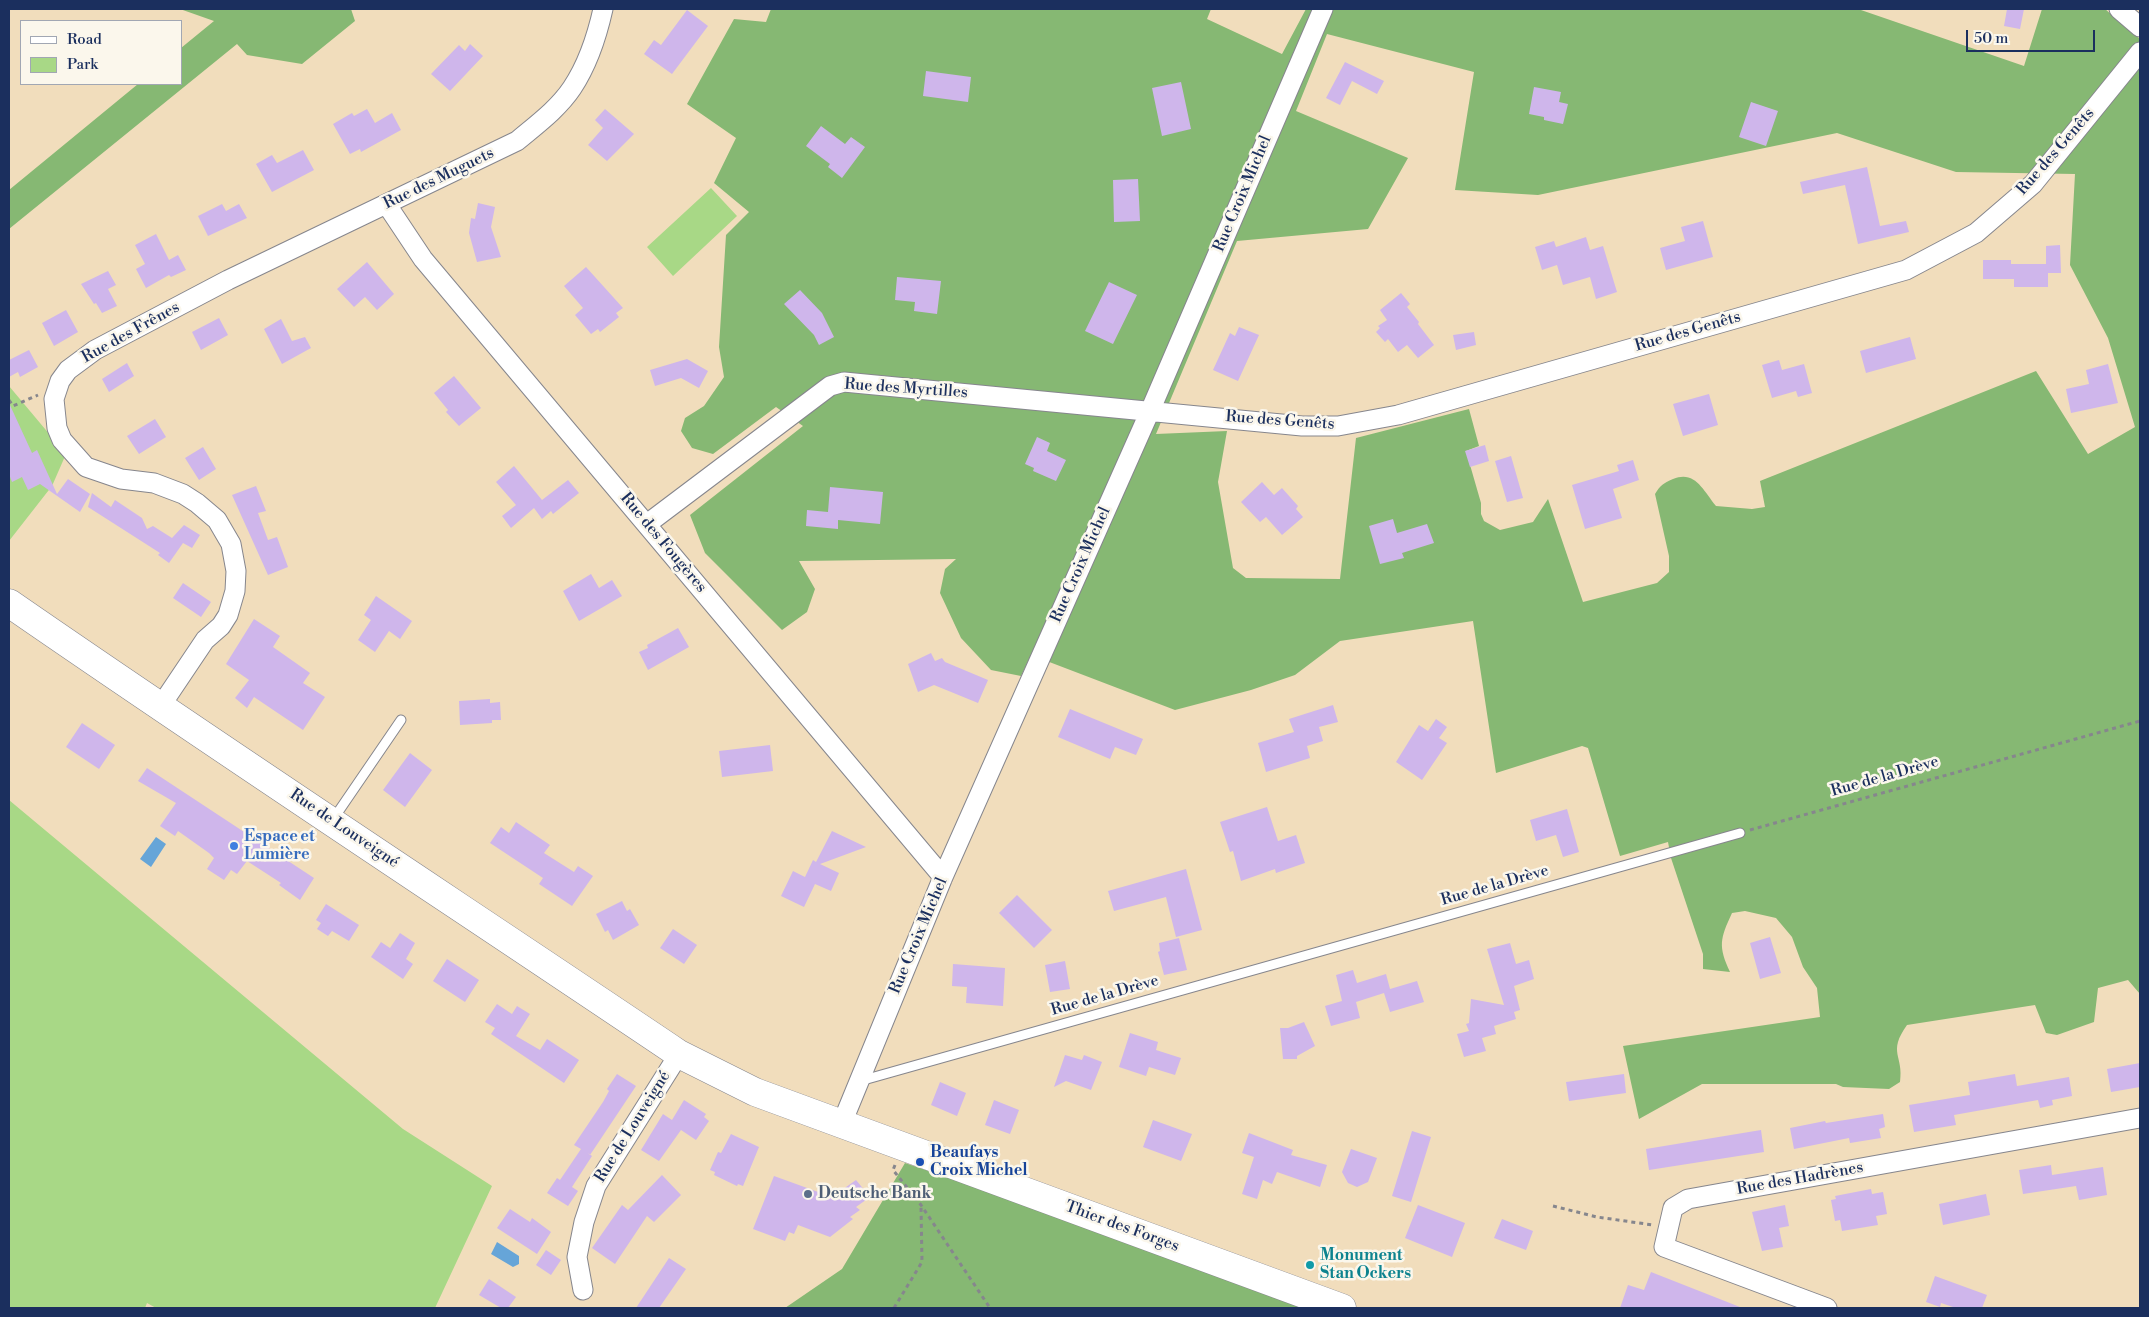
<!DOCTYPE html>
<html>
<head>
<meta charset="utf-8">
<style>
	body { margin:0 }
	#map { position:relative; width:2149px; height:1317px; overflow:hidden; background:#f1ddbc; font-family:"Libre Bodoni",serif }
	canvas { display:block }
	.frame { position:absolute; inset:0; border:10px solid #1b2f5e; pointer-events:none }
	.legend { position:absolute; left:20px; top:20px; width:162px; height:65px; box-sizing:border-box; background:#fbf7ec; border:1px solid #a1a7b3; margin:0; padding:6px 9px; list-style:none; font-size:15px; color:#1b2f5e }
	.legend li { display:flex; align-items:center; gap:10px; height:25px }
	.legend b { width:25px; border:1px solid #a1a7b3 }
	.scale { position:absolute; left:1966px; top:30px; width:129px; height:22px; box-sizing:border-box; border:2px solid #1b2f5e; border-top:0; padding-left:6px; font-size:15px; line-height:18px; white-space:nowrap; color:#1b2f5e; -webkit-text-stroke:4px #fbf7ec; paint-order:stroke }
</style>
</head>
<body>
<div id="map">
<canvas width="2149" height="1317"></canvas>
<div class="frame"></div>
<ul class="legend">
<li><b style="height:6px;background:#fff"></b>Road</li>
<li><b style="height:14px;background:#a8d886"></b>Park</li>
</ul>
<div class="scale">50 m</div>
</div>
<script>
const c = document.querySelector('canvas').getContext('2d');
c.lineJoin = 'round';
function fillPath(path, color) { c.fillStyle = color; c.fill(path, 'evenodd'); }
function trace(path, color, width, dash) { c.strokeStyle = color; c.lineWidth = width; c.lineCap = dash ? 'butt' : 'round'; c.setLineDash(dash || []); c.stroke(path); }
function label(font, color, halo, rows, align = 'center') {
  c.font = font + ' "Libre Bodoni",serif'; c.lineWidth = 5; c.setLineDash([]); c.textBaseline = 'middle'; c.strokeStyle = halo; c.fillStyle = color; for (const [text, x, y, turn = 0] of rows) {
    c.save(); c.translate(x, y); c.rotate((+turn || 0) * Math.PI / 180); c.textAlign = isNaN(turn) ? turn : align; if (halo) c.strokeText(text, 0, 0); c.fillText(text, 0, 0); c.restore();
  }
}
const green = new Path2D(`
	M711,188L737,216L673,276L647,247Z
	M9,386L66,454L52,486L9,541Z
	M9,800L403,1129L492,1186L435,1308H156L147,1303L145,1308H9Z`);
const forest = new Path2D(`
	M180,9H351L355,21L302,64L247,55L237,44L9,229V190L138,84H181V48L214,21Z
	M771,9H1211L1207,19L1282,54L1306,9H1858L2024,66L2042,9H2105L2140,39V994L2128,980L2098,988L2094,1022L2057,1035L2046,1033L2035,1005L1907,1025C1887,1053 1904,1055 1900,1082L1889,1089L1843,1087L1836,1084H1702L1639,1119L1623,1046L1820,1017L1817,988L1803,967L1792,937L1776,918L1745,911L1732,913C1720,939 1718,946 1730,972L1703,969V954L1671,858L1668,842L1620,856L1588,748L1582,746L1496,773L1473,621L1340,641L1295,675L1251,690L1175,710L1031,655L1021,676L991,670L961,638L940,593L945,569L956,559L799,561L815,589L807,612L782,630L705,553L690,515L803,426L776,407L713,454L692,448L681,431L685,418L704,406L724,377L719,347L726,235L749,212L714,183L736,138L687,104L734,19L766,22ZM1327,34L1474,72L1455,190L1538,195L1837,133L1956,172L2075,174L2070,265L2108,338L2135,427L2088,454L2036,371L1760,481L1765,507L1752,509L1716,506C1703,490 1695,470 1673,479C1663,483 1660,486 1655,494L1669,556V572L1657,583L1583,602L1548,499L1533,522L1500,530L1484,521L1481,514V503L1466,451L1479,446L1469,409L1356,438L1340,579L1246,578L1233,568L1218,482L1227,431L1156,434L1237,241L1368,229L1408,158L1296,111Z
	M905,1163L1095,1227L1310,1308H785L842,1269Z`);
const water = new Path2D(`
	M156,837L166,844L151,867L140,859Z
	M497,1242L519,1256V1264L513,1267L491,1254Z`);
const building = new Path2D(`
	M2007,9H2024L2020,29L2004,26Z
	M687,10L708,26L672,74L644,54L654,40L661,45Z
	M470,44L483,56L450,91L431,74L459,45L465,51Z
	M1345,62L1384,81L1377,94L1352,81L1340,105L1326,98Z
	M926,71L971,77L968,102L923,96Z
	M1181,82L1191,129L1162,136L1152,88Z
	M1534,87L1561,92L1559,102L1568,104L1563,124L1544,120V117L1529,114Z
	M1751,102L1778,111L1766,146L1739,137Z
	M367,109L375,123L392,113L401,130L361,152L360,149L350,154L333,124L352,113L354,116Z
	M605,109L634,134L607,161L588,145L603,128L595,120Z
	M821,126L845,144L851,137L865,147L842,178L828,167L830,164L806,146Z
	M303,150L314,170L272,192L256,164L272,155L277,163Z
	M1867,167L1880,226L1906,221L1909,232L1858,244L1845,185L1803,194L1800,182Z
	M1138,179L1140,221L1114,222L1113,180Z
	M478,203L495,207L491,227L501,257L477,262L469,233L471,218L475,219Z
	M222,204L226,211L239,204L247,218L208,236L198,216Z
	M1703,221L1713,257L1666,270L1660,248L1685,241L1681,227Z
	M156,234L169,260L178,255L186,270L171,277L169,275L146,288L136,269L145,264L135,245Z
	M1586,237L1590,250L1603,246L1617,292L1596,299L1590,277L1563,285L1557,265L1542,270L1535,247L1554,241L1556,247Z
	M2060,245L2061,273H2048V287H2014V279H1983V260H2011V264H2046V246Z
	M367,262L394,294L377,310L365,297L354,307L337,289Z
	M586,267L623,308L616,313L619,317L600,332L598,329L591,334L575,315L583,308L564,286Z
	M108,271L116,285L108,289L117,306L102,313L96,303L94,304L81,284Z
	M897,277L941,281L937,314L914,311L915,302L895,300Z
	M1109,282L1137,295L1113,344L1085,331Z
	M800,290L822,313L834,337L819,345L814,335L784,304Z
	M1401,293L1410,304L1407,307L1419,322L1418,324L1434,345L1418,358L1407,345L1398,352L1388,339L1385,342L1376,332L1380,328L1378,326L1387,320L1380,310Z
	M66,310L78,332L54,346L42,323Z
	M219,318L228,335L201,350L192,332Z
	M281,319L292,341L305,337L311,348L282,364L264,329Z
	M1239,327L1259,335L1238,381L1213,370L1230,333L1235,336Z
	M1474,332L1476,345L1456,350L1453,335Z
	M1910,337L1916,359L1866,373L1860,351Z
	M29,350L38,367L20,377L18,372L9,377V360Z
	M687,359L708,371L699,388L681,378L655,386L650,370Z
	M1779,360L1782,370L1804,364L1812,393L1798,397L1796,391L1772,398L1762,365Z
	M127,363L134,376L109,392L102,379Z
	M2108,364L2118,403L2071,413L2066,389L2089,384L2086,370Z
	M454,376L481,408L459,426L446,412L448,410L434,393Z
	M1709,394L1718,425L1683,436L1673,404Z
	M9,403L32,453L37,450L57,494L68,479L90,494L80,512L40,484L28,490L22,477L12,482L9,474Z
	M155,419L166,437L139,454L127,436Z
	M1037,437L1050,443L1047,451L1066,460L1056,481L1033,471L1034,468L1025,464Z
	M1485,445L1489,461L1470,467L1465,451Z
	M203,447L216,469L199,480L185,458Z
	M1511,456L1523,498L1507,502L1495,461Z
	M1633,460L1639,480L1613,489L1622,518L1585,529L1572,485L1619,471L1617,465Z
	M514,466L542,500L568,480L579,493L553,514L551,511L542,519L534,508L511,528L502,516L516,505L496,482Z
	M1262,482L1274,495L1282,488L1298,506L1296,509L1303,517L1282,535L1266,517L1260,522L1241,502Z
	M256,486L266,511L258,513L268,540L277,537L288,567L268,575L232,495Z
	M830,487L883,492L880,524L838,520V529L806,526L807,510L828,512Z
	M92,493L111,507L115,500L142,518L147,529L153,526L172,538L184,525L200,535L192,548L183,543L169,563L158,555L160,553L88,507Z
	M1393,519L1397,533L1427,524L1434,543L1402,553L1404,558L1380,564L1369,526Z
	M591,574L599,588L612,580L622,596L579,621L563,591Z
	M183,583L211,602L201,617L173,598Z
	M376,596L412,621L400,639L389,631L375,652L358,640L371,620L364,615Z
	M254,619L280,636L273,647L310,673L303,683L325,697L303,730L254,697L247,708L235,698L249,680L226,664Z
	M678,628L689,647L648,670L639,652L648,648L647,645Z
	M931,653L935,661L942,658L945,662L988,680L978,703L934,685L918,692L908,664Z
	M490,699V703L500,702L501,720H492V723L460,725L459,701Z
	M1333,705L1338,722L1319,727L1323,741L1307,746L1310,758L1266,772L1258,743L1294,732L1289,719Z
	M1070,709L1143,739L1136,755L1115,747L1110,759L1058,737Z
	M1436,719L1447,727L1439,738L1447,743L1422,780L1396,762L1419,725L1428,731Z
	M82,723L115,745L99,769L66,747Z
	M770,745L773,771L722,777L719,751Z
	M410,753L432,770L405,807L383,790Z
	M147,768L314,878L300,900L279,885L281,883L247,861L237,874L231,870L224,880L207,869L214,858L209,853L178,831L175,836L160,826L176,803L138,781Z
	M1267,807L1278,841L1296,835L1305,863L1276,873L1275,869L1241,881L1233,851L1230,852L1220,822Z
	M1567,809L1579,852L1563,857L1556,835L1536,841L1530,820Z
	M516,822L550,845L544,853L574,872L578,866L593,876L572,906L539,884L543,878L490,843L501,827L509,833Z
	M832,831L866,847L820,864L839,873L831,891L815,884L804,907L781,896L793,871L805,877L813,860L816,862Z
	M1186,869L1202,930L1176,937L1166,897L1114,911L1108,891Z
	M1017,895L1052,930L1034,948L999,913Z
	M622,901L627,911L630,909L639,925L613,940L608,930L605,932L596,914Z
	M326,904L359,925L349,941L332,931L328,936L317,929L321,923L316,920Z
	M673,929L697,945L684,964L660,948Z
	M400,933L415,943L406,959L413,964L403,979L371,957L381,942L390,948Z
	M1770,937L1781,973L1760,979L1750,943Z
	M1179,938L1187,970L1164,975L1158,952L1160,951L1159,943Z
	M1510,943L1516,964L1529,960L1534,979L1514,986L1520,1010L1514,1012L1516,1019L1494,1026L1496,1034L1482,1038L1486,1051L1464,1057L1457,1034L1469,1031L1466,1024L1469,1023L1471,999L1504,1005L1487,949Z
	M447,959L479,980L465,1002L433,981Z
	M1065,961L1070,989L1050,992L1045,965Z
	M953,964L1005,968L1003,1006L966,1003L967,987L952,986Z
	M1353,970L1357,983L1386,974L1390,989L1417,981L1424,1002L1390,1012L1384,993L1356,1002L1360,1018L1331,1026L1325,1006L1342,1001L1336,975Z
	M497,1004L512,1014L517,1006L530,1014L516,1036L540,1050L547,1039L579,1060L564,1083L491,1034L495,1028L485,1022Z
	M1304,1022L1315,1046L1297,1056V1059H1283L1280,1028H1288Z
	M1130,1033L1158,1042L1156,1050L1181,1058L1175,1075L1149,1067L1146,1076L1119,1067Z
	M1065,1055L1082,1060L1084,1055L1102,1062L1091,1090L1066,1081L1054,1087Z
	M2140,1063V1087L2111,1092L2107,1069Z
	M617,1074L636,1086L590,1155L588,1153L592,1156L572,1187L578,1191L568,1206L547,1193L557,1178L560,1180L581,1149L574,1145L603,1102L609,1091L607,1089Z
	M1624,1074L1626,1093L1569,1101L1566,1082Z
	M2015,1074L2017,1086L2069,1077L2072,1096L2052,1100L2053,1105L2040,1108L2038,1100L1954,1115L1956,1125L1914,1132L1909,1105L1970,1095L1968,1082Z
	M940,1082L966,1093L957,1116L931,1105Z
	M684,1100L706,1114L704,1117L709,1121L696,1140L681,1130L659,1161L641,1150L663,1114L672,1120Z
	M994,1100L1019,1110L1010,1134L985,1125Z
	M1883,1114L1885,1127L1879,1129L1881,1138L1850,1143L1849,1138L1794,1149L1790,1128L1825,1121L1826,1123Z
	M1153,1120L1192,1134L1181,1161L1143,1147Z
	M1761,1130L1764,1152L1649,1170L1646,1149Z
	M1412,1131L1431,1137L1411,1202L1392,1196Z
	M1249,1133L1293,1150L1291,1155L1327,1165L1320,1187L1277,1172L1272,1184L1263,1180L1257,1199L1242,1194L1254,1157L1242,1153Z
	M731,1134L759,1147L743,1186L738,1184L737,1186L714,1175L715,1172L710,1170L718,1152L721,1153Z
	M1351,1149L1377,1158L1368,1182L1357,1187L1348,1183L1342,1172Z
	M2051,1165L2052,1175L2103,1167L2107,1195L2079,1200L2076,1186L2023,1194L2019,1170Z
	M662,1175L681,1195L654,1222L647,1216L615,1264L592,1248L622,1205L628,1210Z
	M774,1176L832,1197L856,1180L870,1197L856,1207L860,1210L850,1217L853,1219L830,1237L798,1225L794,1234L789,1232L785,1241L753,1229Z
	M1871,1189L1872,1194L1883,1192L1887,1214L1876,1216L1878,1225L1842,1231L1840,1220L1835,1221L1831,1200L1836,1199L1835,1196Z
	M1986,1194L1990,1215L1943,1225L1939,1204Z
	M1418,1205L1465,1223L1452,1257L1405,1238Z
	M1785,1205L1789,1226L1779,1228L1783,1247L1762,1251L1752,1212Z
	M510,1209L530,1222L532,1218L551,1232L537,1254L497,1228Z
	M1502,1219L1533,1231L1526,1250L1494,1238Z
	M546,1250L561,1260L551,1275L536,1265Z
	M669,1258L686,1269L659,1308H636Z
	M1651,1272L1740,1307V1308H1620L1628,1285L1644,1290Z
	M1935,1276L1987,1295L1982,1308H1956L1941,1303L1940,1307L1926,1302Z
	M489,1279L516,1297L508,1308H501L479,1295Z`);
const path = new Path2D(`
	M9,400L13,406L38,395
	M1750,830L2140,721
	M895,1165L893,1170L921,1205L990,1308
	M1553,1206L1597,1217L1653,1225
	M894,1308L922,1262L921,1206`);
const service = new Path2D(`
	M334,818L401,720
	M860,1081L1740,833`);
const minor = new Path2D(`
	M2119,9L2140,27
	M387,205L423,259L943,877
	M647,524L830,386L844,382L1302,426H1338L1398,415L1906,270L1976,233L2033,184L2140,52
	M160,707L205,640L221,626L228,615L235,591L236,571L231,544L217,520L197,503L183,494L154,483L121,479L86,467L62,440L57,428L54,399L60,381L68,370L95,350L228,280L517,141C536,125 558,109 572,88C588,64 597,36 603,9
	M842,1123L943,877L1150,411L1323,9
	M583,1290L577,1257L584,1222L596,1186L679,1054
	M1827,1308L1664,1247L1673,1208L1688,1199L2140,1118`);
const primary = new Path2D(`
	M9,603C230,756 456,904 679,1054L755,1092L1342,1308`);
const markers = [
	[234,846,5,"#3f7fe0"],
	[920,1162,5,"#1a4fb4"],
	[808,1194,5,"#5c6f8a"],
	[1310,1265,5,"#0f9aa8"]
];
const streetNames = [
	["Rue des Genêts",2056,152,-49],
	["Rue des Muguets",439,179,-26],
	["Rue Croix Michel",1243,194,-67],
	["Rue des Genêts",1688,332,-16],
	["Rue des Frênes",131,333,-29],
	["Rue des Myrtilles",906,389,4],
	["Rue des Genêts",1280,421,4],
	["Rue des Fougères",663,543,50],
	["Rue Croix Michel",1081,565,-66],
	["Rue de la Drève",1885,777,-16],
	["Rue de Louveigné",344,829,34],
	["Rue de la Drève",1495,886,-16],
	["Rue Croix Michel",919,936,-67],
	["Rue de la Drève",1105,996,-16],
	["Rue de Louveigné",633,1127,-58],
	["Rue des Hadrènes",1800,1179,-10],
	["Thier des Forges",1122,1227,20]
];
const shopNames = [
	["Espace et",244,837],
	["Lumière",244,855]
];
const transitNames = [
	["Beaufays",930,1153],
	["Croix Michel",930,1171]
];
const serviceNames = [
	["Deutsche Bank",818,1194]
];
const cultureNames = [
	["Monument",1320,1256],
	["Stan Ockers",1320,1274]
];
fillPath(green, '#a8d886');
fillPath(forest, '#86b873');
fillPath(water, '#66a5d8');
fillPath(building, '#cfb6eb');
trace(service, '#86868d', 11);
trace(minor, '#86868d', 21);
trace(primary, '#86868d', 29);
trace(path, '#86868d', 3, [4, 4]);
trace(service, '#fff', 9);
trace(minor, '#fff', 19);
trace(primary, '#fff', 28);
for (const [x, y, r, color] of markers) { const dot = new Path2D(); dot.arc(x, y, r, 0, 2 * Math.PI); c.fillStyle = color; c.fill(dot); trace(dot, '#fbf7ec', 2); }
label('16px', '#1b2f5e', '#fbf7ec', streetNames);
label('bold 16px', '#366cbe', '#fbf7ec', shopNames, 'left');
label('bold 16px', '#164399', '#fbf7ec', transitNames, 'left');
label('bold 16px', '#4e5e75', '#fbf7ec', serviceNames, 'left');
label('bold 16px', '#0d838f', '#fbf7ec', cultureNames, 'left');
</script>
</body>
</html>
